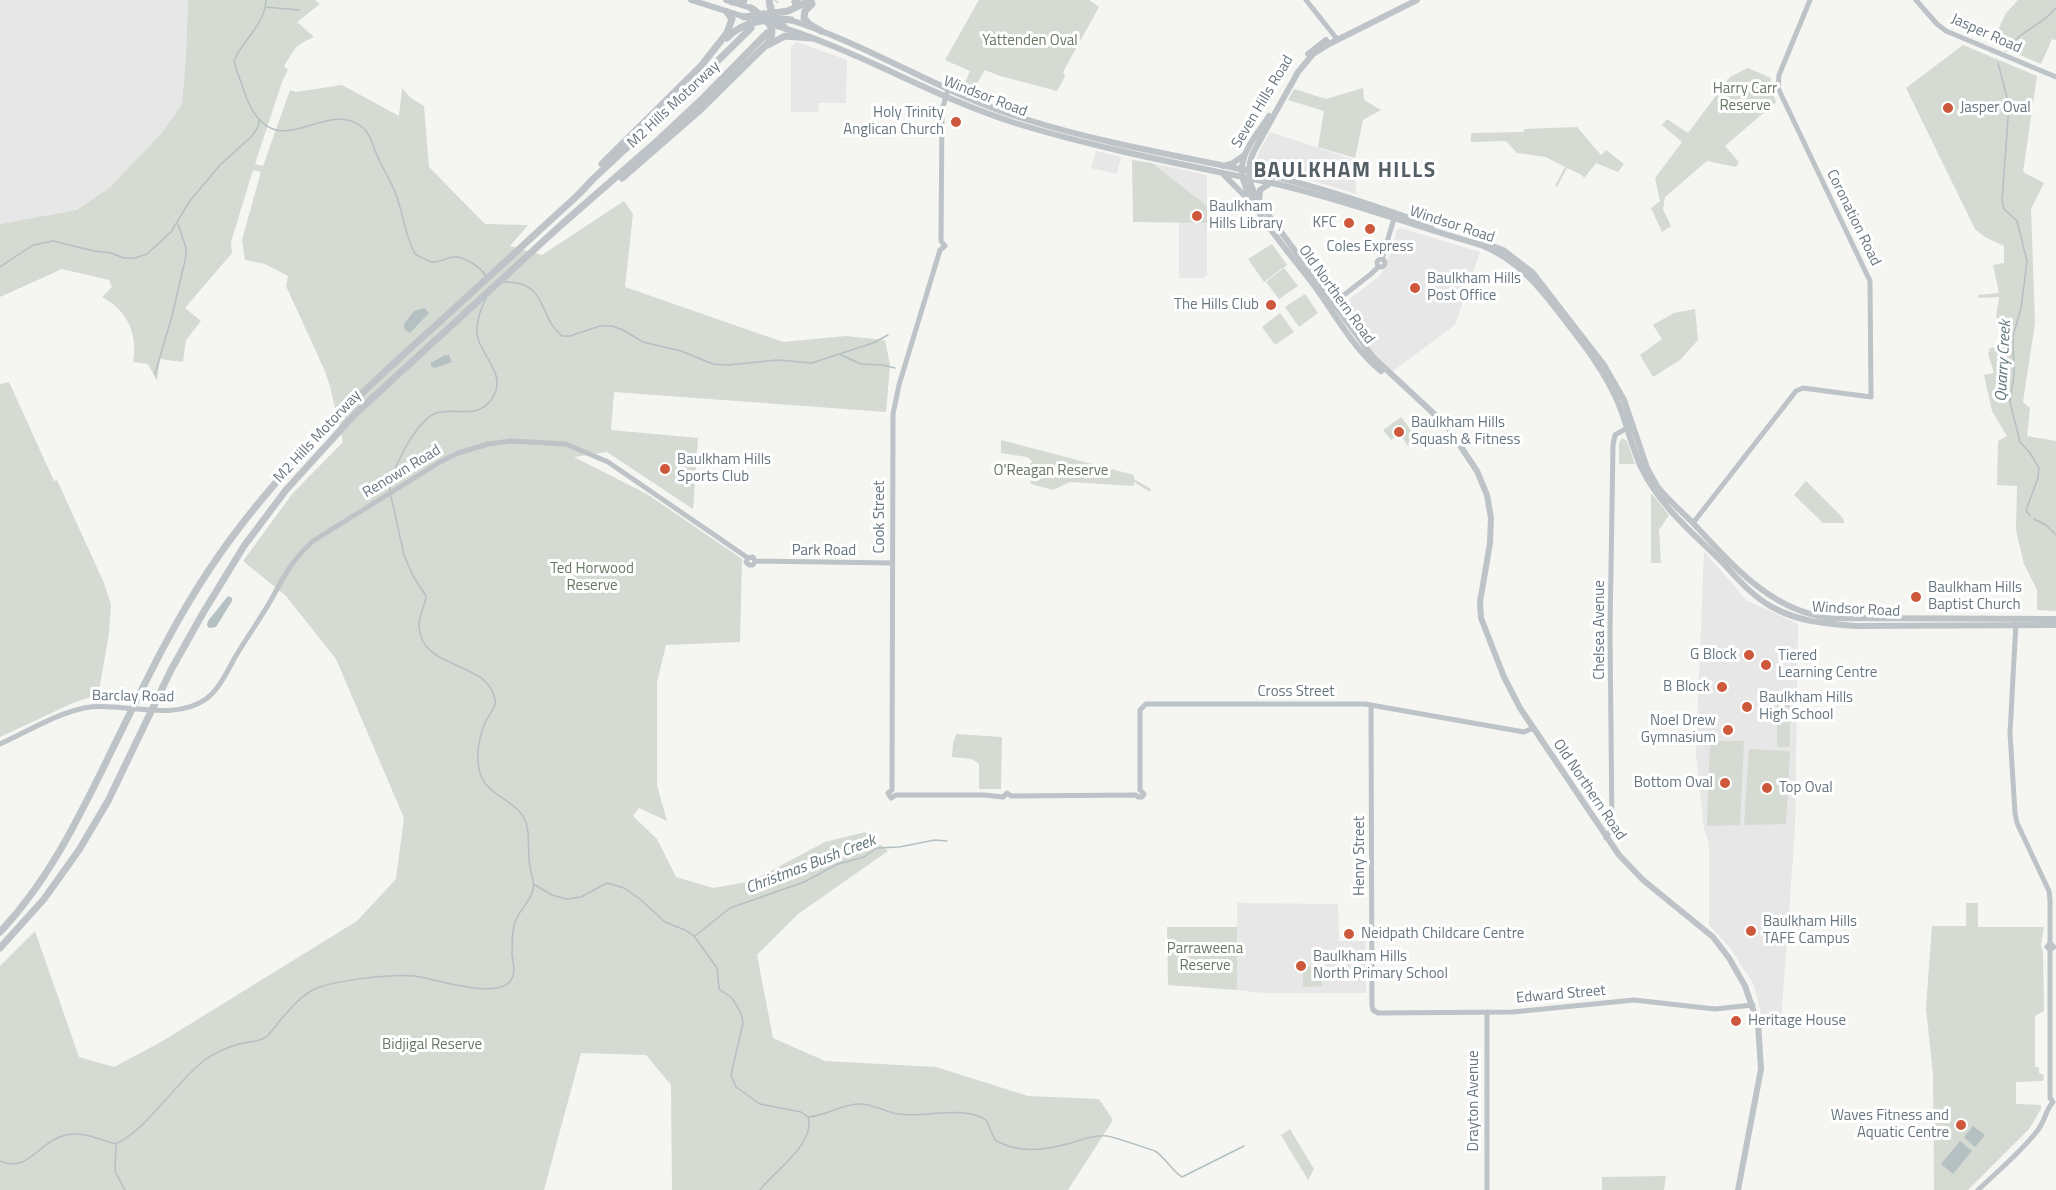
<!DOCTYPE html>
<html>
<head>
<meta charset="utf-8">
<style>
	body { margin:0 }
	canvas { display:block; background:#f5f5f2 }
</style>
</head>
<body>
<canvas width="2056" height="1190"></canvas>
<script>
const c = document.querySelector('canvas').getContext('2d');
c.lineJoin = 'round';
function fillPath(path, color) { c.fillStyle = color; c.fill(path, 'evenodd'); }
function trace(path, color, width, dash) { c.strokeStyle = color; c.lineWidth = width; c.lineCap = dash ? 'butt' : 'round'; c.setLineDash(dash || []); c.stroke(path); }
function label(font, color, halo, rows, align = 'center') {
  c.font = font + ' "Titillium Web",sans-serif'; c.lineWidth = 6; c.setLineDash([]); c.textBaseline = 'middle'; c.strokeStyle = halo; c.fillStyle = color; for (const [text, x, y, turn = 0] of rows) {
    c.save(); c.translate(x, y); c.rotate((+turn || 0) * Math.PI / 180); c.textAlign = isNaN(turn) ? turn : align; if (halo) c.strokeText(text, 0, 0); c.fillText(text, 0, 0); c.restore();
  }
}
const built = new Path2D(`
	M0,0H188L186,56L182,104L161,134L109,188L75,210L0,224Z
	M797,42L847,60L846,103H819L818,112H791V46Z
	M1270,132L1355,160L1356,194L1304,178L1289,177L1262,167L1257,159L1259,152Z
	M1096,151L1121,157L1117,174L1091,168Z
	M1152,163L1207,175V206Z
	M1179,223H1207V275L1204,278H1179Z
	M1401,228L1480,252L1455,325L1393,371L1373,353L1342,308L1343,304L1380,276L1386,265L1397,230Z
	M1704,551L1746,600L1798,624L1795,830L1782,1008L1783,1025L1764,1027L1754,985L1731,949L1709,925V843L1704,829L1696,755Z
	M1237,903L1338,904L1339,941H1366V993H1264L1237,990Z`);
const green = new Path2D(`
	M188,0H315L320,4L297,22L314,37C292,47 296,48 284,66L288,70L282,82L255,164L263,166L290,90L296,92L342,85L399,116L402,88L411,98L424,106L429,167L485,224L528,225L510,246L542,255L624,201L633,214L625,287L783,342L846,336L885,340L890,365L886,412L614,392L611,430L698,438L693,509L607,452L574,457L647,494L742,559L740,642L666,645L657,682V785L667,821L639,808L633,816L657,839L676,877L713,888L752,881L825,842L865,832L888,851L798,914L757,955L773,1038L825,1061L936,1067L1028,1096L1099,1099L1113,1120L1068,1190H672L671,1085L646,1055L581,1053L544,1190H0V966L35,931L79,1057L114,1067L161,1042L357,921L396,879L404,818L336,659L286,596L243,561L293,493L343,442L330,386L324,369L286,286L288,276L265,264L245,260L242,240L261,172L253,170L231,242L232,253L185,308L201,321L186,340L183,362L160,359L157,381L148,364L133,362C138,334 128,311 102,297L112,287L109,280L62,269L0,297V224L76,210L109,188L161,134L182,104L186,56Z
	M979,0H1089L1099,7L1063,72L1065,77L1057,91L1000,76L985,70L973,90L964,86L970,71L945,60Z
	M2018,0H2056V40L2052,39L2041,64L1994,44L1993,41L2006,13Z
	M1963,45L2037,76L2023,172L2044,183L2031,209L2035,323L2023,402L2030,408L2027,436L2056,441V611L2037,610V590L2024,564L2016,530L2017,486L1997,485L1998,441L2007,436L1992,411L1984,375L1994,373L1988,354L1990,348L1997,347L2005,318H1996L1999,297L1978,298V295L1999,293L1993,265L2004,263V246L1985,237L1975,229L1906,88Z
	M1748,68L1771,78L1770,85L1776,102L1725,146L1739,162L1736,167L1707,161L1665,197L1663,209L1671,226L1662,232L1651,208L1660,201L1655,178L1682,142L1662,125L1667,119L1688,133L1730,77Z
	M1363,88L1364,100L1381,110L1363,120L1355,158L1318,147L1324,111L1288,100L1294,89L1326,99Z
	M1577,127L1601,155L1606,150L1624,164L1618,172L1596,163L1584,178L1582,175L1567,168L1557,187L1555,186L1565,167L1546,157L1517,153L1506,141L1471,142V133L1523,132L1525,129Z
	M1132,160L1152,163L1207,206V223L1133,222Z
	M1272,244L1287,265L1264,282L1248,259Z
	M1284,268L1298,286L1279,299L1266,282Z
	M1305,294L1318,313L1299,327L1285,307Z
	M1695,309L1698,340L1680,360L1653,377L1640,355L1662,339L1653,325L1674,313Z
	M1280,313L1294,332L1275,345L1262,327Z
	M9,382L54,481L57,480L104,583L111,605L109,633L99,691L91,697L75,702L0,737V384Z
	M1401,417L1418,439L1408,446L1400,434L1391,440L1383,430Z
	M1622,438L1627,441L1635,464H1619V443Z
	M1001,440L1134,475V479L1151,489L1150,492L1134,482V486L1070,482L1053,490L1031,484L1030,478L1025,474L1032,461L1027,457L1001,453Z
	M1806,481L1843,518L1844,523H1823L1794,495Z
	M1651,493L1669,515L1659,530L1661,563H1651Z
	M1777,702H1790V747H1777Z
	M956,734L1002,737L1001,789H979V764L972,759L952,757L953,744Z
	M1710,741H1744L1740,825L1707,826Z
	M1749,749L1790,751L1786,824L1744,825Z
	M1966,903H1978V927H2044L2041,945L2043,953L2044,1011L2035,1016V1067H2039V1073L2044,1075L2043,1081L2016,1082V1104L2041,1105V1109L2029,1129L1968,1190H1934L1933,1075L1926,1008L1932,926H1966Z
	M1167,927H1237V990L1168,985Z
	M1321,966L1322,986L1303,987V967Z
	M1290,1129L1314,1169L1308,1180L1281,1135Z
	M1666,1176L1664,1190H1602V1177Z`);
const water = new Path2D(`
	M425,308L429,313L410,333L404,329V324L414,311Z
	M445,355H449L452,362L435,368L431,366V363Z
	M228,596L232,598V601L216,627L209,628L207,625L208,621Z
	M1973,1126L1985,1135L1975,1147L1964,1137Z
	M1960,1141L1972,1151L1953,1174L1941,1164Z`);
const stream = new Path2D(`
	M266,0C265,25 243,39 234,61C236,71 241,81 244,91C272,174 324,96 362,127C371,134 372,145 377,155C382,168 390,179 395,192C403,212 405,235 415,254C421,257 427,261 433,262C441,262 446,258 453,257C465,256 480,267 486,276
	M265,7L299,10
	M2006,51C2018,31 2042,26 2056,8
	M1998,63L2009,105L2002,201L2004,209L2017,221L2027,261L2021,308L2013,336L2014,374L2010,402L2020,442L2030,453L2039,468L2038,478L2026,510L2030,516
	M0,267L33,245L53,241L94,251L111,253L124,258H135L147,254L171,232L189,202L220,165L252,136L258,127L259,120
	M504,282C549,281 537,316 562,336H570L600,326H612L623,330L643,342L681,351L713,364L728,365L778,360L812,363L873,343L888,335
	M841,355L861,364L883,365L895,368
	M155,374L172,316L186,256V248L178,224
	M390,491C388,474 417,421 434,414C453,406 475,420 490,401C511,376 479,355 477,334C476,321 481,309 486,298
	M2034,519L2046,525L2056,535
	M535,885L552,895L567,899L581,897L607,883L624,888L640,899L665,922L685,930L694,936L717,968L719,989L732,998L741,1013L743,1023L731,1075L736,1087L760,1104L801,1112L808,1117C816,1144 774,1171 760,1190
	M695,936L730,908L804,882L838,864L864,857L877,848L899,847L935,840L947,841
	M808,1117C826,1116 840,1105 858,1104C872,1103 884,1112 898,1114C922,1118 965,1105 986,1120L995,1140C1018,1154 1046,1150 1071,1143C1083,1139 1095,1135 1107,1136C1111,1136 1152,1150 1155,1151C1166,1158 1171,1170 1182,1177L1244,1146
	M116,1145L115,1171L125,1190
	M0,1161C29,1174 38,1141 66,1135C83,1131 100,1140 116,1144C150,1127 175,1082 206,1059C217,1052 227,1047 239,1044C247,1042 259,1042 266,1037C271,1033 274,1028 278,1023C288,1011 300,996 315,989C335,980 391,974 414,976C434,978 498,1001 511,980C517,971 512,962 512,953C512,944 512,934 514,926C517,911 530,903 533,890C535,883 532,878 531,872C527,857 530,841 527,826C521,800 487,798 480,773C475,756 479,738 485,723C488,715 497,708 495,699C486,659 422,671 419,627C418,616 425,607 426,596L413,576L404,555L391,496`);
const highwayTunnel = new Path2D(`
	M761,17L776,0`);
const secondary = new Path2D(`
	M1306,0L1337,39
	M1916,0L1937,24L1946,31L2056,77
	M1377 263a4 4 0 1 1 8 0a4 4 0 1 1-8 0Z
	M1382,259L1395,215
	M1331,305L1371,274L1378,267
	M1693,523L1796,391L1803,388L1871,397L1870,281L1778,88L1779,75L1810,0
	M748,558L746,562L749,565H753L755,561
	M755,561L892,563
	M2016,622L2010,733L2015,813L2017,823L2049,891L2050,900V943L2054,947L2050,950
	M1371,705L1372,1006L1373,1010L1378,1013L1513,1012L1634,1000L1715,1009L1753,1005
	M0,744C27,732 55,714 84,708C122,701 172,723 206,699C220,689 228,669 237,654C248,636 260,619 271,600C285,575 291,561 313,541L440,462L458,453L488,444L511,441L566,444L608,462L748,558L753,557L755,561
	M892,790L893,414L899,385L940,250L945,246L941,241L942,110L947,93
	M892,790L888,793L891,798L896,795H984L1003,797
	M1003,797L1007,793L1011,796L1136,795L1138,797H1142L1144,794L1140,790V710L1146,704H1365L1524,732L1533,728
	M1606,838L1612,828L1610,631L1613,445L1615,435L1627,428
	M1487,1190V1012
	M1978,1190C1998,1171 2021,1152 2038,1130C2045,1121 2046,1109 2053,1102L2050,1098V950L2047,947L2050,943`);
const primary = new Path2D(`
	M691,0L748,18
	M726,0L754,9
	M1417,0L1329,44L1313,54L1298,72L1254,151C1245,170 1249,185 1259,202L1373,357L1447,426L1477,471L1487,495L1491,518L1490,543L1480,602L1481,618L1504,677L1520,708L1619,855L1643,880L1713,937L1729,958L1745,986L1758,1024L1761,1069L1738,1190
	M787,19C869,44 942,94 1025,119C1101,143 1180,156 1259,173C1317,186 1375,206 1432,226
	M767,23C853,47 930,96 1015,123C1099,149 1186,165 1272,183C1343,199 1411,225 1481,245C1522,261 1545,294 1570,327C1588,350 1605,373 1617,400C1627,422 1631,447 1642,469C1660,506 1693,533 1722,562C1737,578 1752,596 1772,607C1799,622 1827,624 1856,626L2056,625
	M1308,54L1326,40
	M1269,116C1259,132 1240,152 1242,173C1245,205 1296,260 1316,288C1336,316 1354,349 1381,371
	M1223,166L1233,163L1243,156
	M1224,175L1251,202
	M1259,201L1260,190L1269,184
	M1482,242L1503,250L1533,273L1604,365L1624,400L1647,468L1657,486C1668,500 1681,511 1693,523C1732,564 1770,611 1830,618L2056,619`);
const highway = new Path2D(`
	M769,0L772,14L785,28
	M732,2L744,0
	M795,2L797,0
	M812,4L805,11L804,18L809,24L821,31
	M744,17L788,11L811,0
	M727,38C741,22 771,17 791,20
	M768,45L785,36L811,38
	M602,164L701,66L727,33L732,19L727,12
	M622,178L700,110L768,43C779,27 764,17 751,8
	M0,932C50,879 80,815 112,750C142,689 171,627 209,570C273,473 359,394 445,317C490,276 534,235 579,194L593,179L676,102L751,28
	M0,948L44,899L79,850L108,801L171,670L203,613L244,546L286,490L355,414L561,225L655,143L704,97L767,33`);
const markers = [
	[1948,108,6,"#cd583b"],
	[956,122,6,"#cd583b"],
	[1197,216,6,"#cd583b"],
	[1349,223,6,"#cd583b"],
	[1370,229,6,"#cd583b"],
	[1415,288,6,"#cd583b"],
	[1271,305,6,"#cd583b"],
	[1399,432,6,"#cd583b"],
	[665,469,6,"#cd583b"],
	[1916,597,6,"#cd583b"],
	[1749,655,6,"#cd583b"],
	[1766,665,6,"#cd583b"],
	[1722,687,6,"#cd583b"],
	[1747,707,6,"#cd583b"],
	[1728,730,6,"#cd583b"],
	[1725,783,6,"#cd583b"],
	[1767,788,6,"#cd583b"],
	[1751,931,6,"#cd583b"],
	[1349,934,6,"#cd583b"],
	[1301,966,6,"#cd583b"],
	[1736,1021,6,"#cd583b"],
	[1961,1125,6,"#cd583b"]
];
const streetNames = [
	["Jasper Road",1986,34,24],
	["Windsor Road",985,97,21],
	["Seven Hills Road",1263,102,-59],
	["M2 Hills Motorway",674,105,-43],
	["Coronation Road",1853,218,64],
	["Windsor Road",1452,225,18],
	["Old Northern Road",1336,295,54],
	["M2 Hills Motorway",318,437,-47],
	["Renown Road",402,472,-31],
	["Cook Street",880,517,-90],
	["Park Road",824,551],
	["Windsor Road",1856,610,3],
	["Chelsea Avenue",1600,630,-90],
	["Cross Street",1296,692],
	["Barclay Road",133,697,1],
	["Old Northern Road",1589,790,56],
	["Henry Street",1360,856,-90],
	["Edward Street",1561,995,-5],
	["Drayton Avenue",1474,1101,-90]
];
const parkNames = [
	["Yattenden Oval",1030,41],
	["Harry Carr",1745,89],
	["Reserve",1745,106],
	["O'Reagan Reserve",1051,471],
	["Ted Horwood",592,569],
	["Reserve",592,586],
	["Parraweena",1205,949],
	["Reserve",1205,966],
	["Bidjigal Reserve",432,1045]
];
const poiNames = [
	["Jasper Oval",1960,108],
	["Holy Trinity",944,113,"right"],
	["Anglican Church",944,130,"right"],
	["Baulkham",1209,207],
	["Hills Library",1209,224],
	["KFC",1337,223,"right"],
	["Coles Express",1370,247,"center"],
	["Baulkham Hills",1427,279],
	["Post Office",1427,296],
	["The Hills Club",1259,305,"right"],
	["Baulkham Hills",1411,423],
	["Squash & Fitness",1411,440],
	["Baulkham Hills",677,460],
	["Sports Club",677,477],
	["Baulkham Hills",1928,588],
	["Baptist Church",1928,605],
	["G Block",1737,655,"right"],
	["Tiered",1778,656],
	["Learning Centre",1778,673],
	["B Block",1710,687,"right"],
	["Baulkham Hills",1759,698],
	["High School",1759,715],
	["Noel Drew",1716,721,"right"],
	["Gymnasium",1716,738,"right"],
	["Bottom Oval",1713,783,"right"],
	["Top Oval",1779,788],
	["Baulkham Hills",1763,922],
	["TAFE Campus",1763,939],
	["Neidpath Childcare Centre",1361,934],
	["Baulkham Hills",1313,957],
	["North Primary School",1313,974],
	["Heritage House",1748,1021],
	["Waves Fitness and",1949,1116,"right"],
	["Aquatic Centre",1949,1133,"right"]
];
const waterNames = [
	["Quarry Creek",2004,361,-87],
	["Christmas Bush Creek",811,865,-21]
];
const districtNames = [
	["BAULKHAM HILLS",1345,172]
];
fillPath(built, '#e6e7e6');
fillPath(green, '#d5dad2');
fillPath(water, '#b5c0c3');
trace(stream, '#b5c0c3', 1.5);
trace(highwayTunnel, '#d2d5d6', 7, [7, 3.5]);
trace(secondary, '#bdc3c7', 5);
trace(primary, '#bdc3c7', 6);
trace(highway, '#bdc3c7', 7);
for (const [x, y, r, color] of markers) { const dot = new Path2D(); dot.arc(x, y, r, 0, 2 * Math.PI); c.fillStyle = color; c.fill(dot); trace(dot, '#fff', 2); }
label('15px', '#687680', '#fff', streetNames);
label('15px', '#6a7866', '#fff', parkNames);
label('15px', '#687680', '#fff', poiNames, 'left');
label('italic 16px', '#64777c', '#fff', waterNames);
c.letterSpacing = '1.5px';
label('bold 21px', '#555f66', '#fff', districtNames);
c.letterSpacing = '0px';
</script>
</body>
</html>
